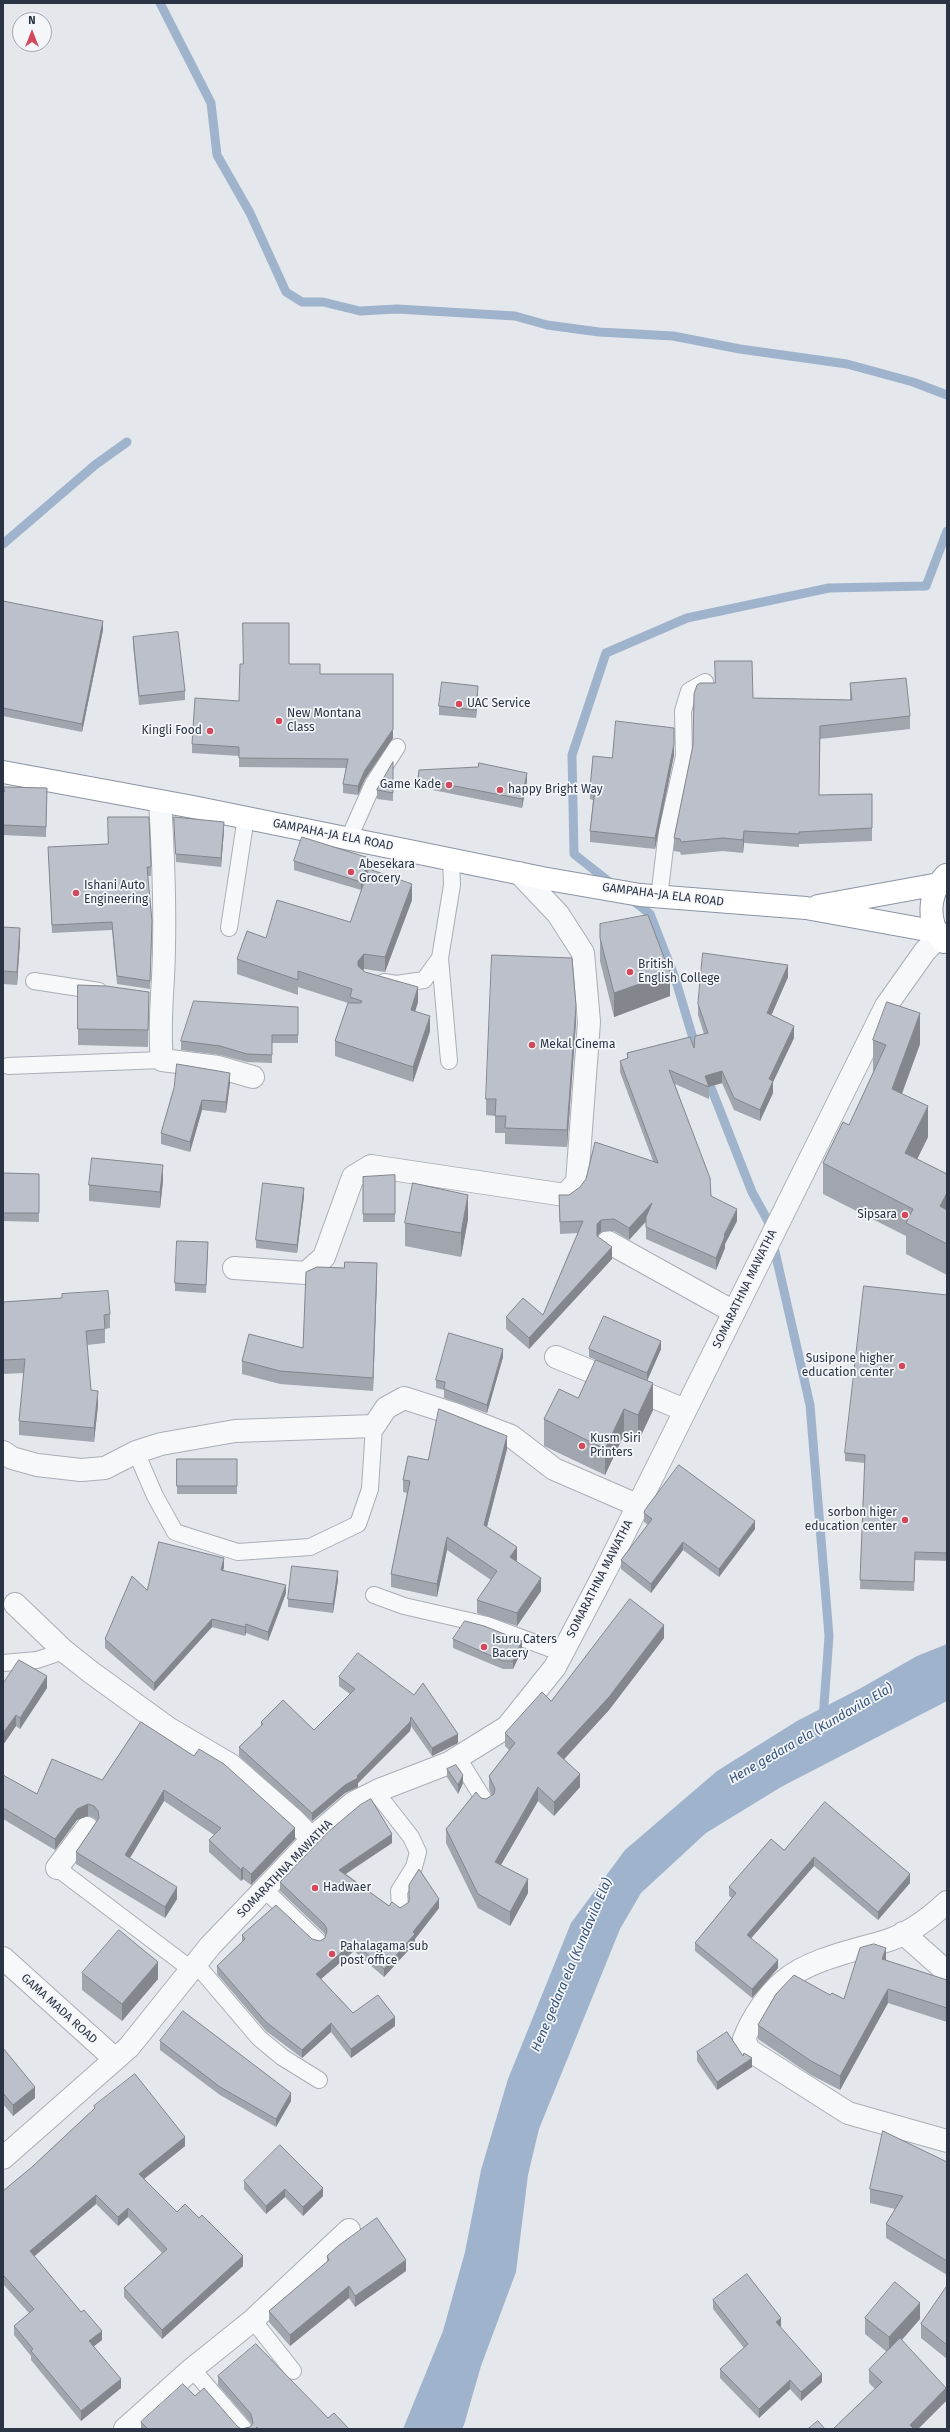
<!DOCTYPE html>
<html>
<head>
<meta charset="utf-8">
<style>
	body { margin:0 }
	#map { position:relative; width:950px; height:2432px; overflow:hidden; background:#e4e7ec; font-family:"Fira Sans",sans-serif }
	canvas { display:block }
	.frame { position:absolute; inset:0; border:4px solid #2b3445; pointer-events:none }
	.north { position:absolute; left:12px; top:12px; width:40px; height:40px; box-sizing:border-box; background:#f4f6f9; border:1px solid #a4a8b1; border-radius:50%; rotate:0deg; font-size:11px; font-weight:700; line-height:16px; text-align:center; color:#2b3445 }
	.north::after { content:''; display:block; margin:auto; width:14px; height:18px; background:#d1495b; clip-path:polygon(50% 0,100% 100%,50% 72%,0 100%) }
</style>
</head>
<body>
<div id="map">
<canvas width="950" height="2432"></canvas>
<div class="frame"></div>
<div class="north">N</div>
</div>
<script>
const c = document.querySelector('canvas').getContext('2d');
c.lineJoin = 'round';
function fillPath(path, color) { c.fillStyle = color; c.fill(path, 'evenodd'); }
function trace(path, color, width, dash) { c.strokeStyle = color; c.lineWidth = width; c.lineCap = dash ? 'butt' : 'round'; c.setLineDash(dash || []); c.stroke(path); }
function label(font, color, halo, rows, align = 'center') {
  c.font = font + ' "Fira Sans",sans-serif'; c.lineWidth = 3.5; c.setLineDash([]); c.textBaseline = 'middle'; c.strokeStyle = halo; c.fillStyle = color; for (const [text, x, y, turn = 0] of rows) {
    c.save(); c.translate(x, y); c.rotate((+turn || 0) * Math.PI / 180); c.textAlign = isNaN(turn) ? turn : align; if (halo) c.strokeText(text, 0, 0); c.fillText(text, 0, 0); c.restore();
  }
}
const water = new Path2D(`
	M947,1644V1701L781,1787L706,1833L641,1893L620,1929L539,2129L528,2175L516,2272L481,2366L464,2425L462,2429H403L443,2331L465,2252L481,2170L508,2079L571,1923L625,1850L717,1771L797,1721L861,1688L917,1656Z`);
const stream = new Path2D(`
	M160,3L211,103L217,155L250,213L286,292L302,302H323L360,311L397,309L515,316L547,325L599,332L673,336L740,349L847,364L913,382L947,395
	M3,544L95,465L127,442
	M612,884L574,854L572,755L606,653L687,618L829,588L926,586L947,531
	M631,899L650,914L675,978L698,1055
	M706,1075L752,1192L768,1221L810,1405L829,1636L823,1719`);
const lane = new Path2D(`
	M349,838L373,784L397,747
	M659,898L667,831L684,756L683,711L689,691L705,682
	M229,928L246,817
	M34,981L99,991
	M384,982L396,984L424,980L440,958
	M449,1061L440,958L452,885L451,859
	M8,1066L162,1060
	M136,1452L155,1496L175,1532L238,1552L310,1547L358,1524L370,1489L374,1426
	M374,1595L404,1606L487,1625L562,1653
	M3,1663L37,1660L64,1651
	M458,1758L486,1803
	M375,1791L411,1837L418,1852L414,1867L399,1891L400,1907
	M57,1868L192,1970
	M264,1889L318,1941
	M196,1964L259,2038L282,2057L319,2080
	M253,2320L293,2371
	M192,2369L244,2429`);
const street = new Path2D(`
	M160,801C163,850 165,899 164,947C164,985 158,1022 162,1060L218,1067L253,1077
	M608,1242L734,1312
	M234,1268L306,1273L324,1257L353,1177L371,1166L565,1195L577,1182L589,1022L583,953L558,914L519,873
	M556,1357L685,1410
	M3,1452L12,1458L37,1465L81,1470L105,1468L136,1452L161,1444L235,1431L374,1426L386,1408L404,1398L454,1414L511,1436L554,1469L637,1505
	M15,1604L64,1651L92,1673L168,1728L231,1765L294,1820L312,1839
	M57,1868L87,1828
	M947,1902C929,1919 907,1935 883,1942C852,1951 808,1960 784,1981C767,1995 752,2019 744,2039L749,2050L848,2113L947,2141
	M903,1933L947,1972
	M3,1958L115,2059
	M3,2158L129,2047L210,1946L319,1832L353,1803L379,1790L449,1763L507,1727L555,1667L606,1570L886,1006L925,951L940,936
	M125,2429L192,2369L253,2320L349,2230`);
const highway = new Path2D(`
	M3,772L193,807L542,878L640,895L806,908L938,932
	M818,906L939,884
	M944,942C926,923 928,893 946,875`);
const wall = new Path2D(`
	M3,601L103,630L82,732L3,716Z
	M133,637L185,691V700L139,705L133,645Z
	M289,664L320,674L393,738L365,779L358,795L343,793V784L346,768L239,767V756L192,753V744L239,701Z
	M850,683L910,716V729L820,739L819,795L872,794V841L799,844V847L744,843L743,853L723,851L681,855L680,852L674,851V838L753,698L850,700Z
	M478,694L476,718L439,715V706Z
	M674,755L655,849L590,842V831L593,800L590,799V788L612,758Z
	M393,762V801L377,799V790Z
	M418,779L527,781L522,808L418,787Z
	M47,788L46,837L3,835V792Z
	M174,817L224,830L221,867L176,862Z
	M48,847L151,867V876H148L152,929L150,989L117,984L112,930L52,933Z
	M294,861L369,866L361,890L294,870Z
	M412,900L385,972L364,969L363,970L365,972L418,1002L415,1011L430,1031L413,1082L335,1056V1041L348,1003L298,987V995L237,974V959L266,938L350,922Z
	M600,924L670,996L614,1017L600,961Z
	M3,927L20,941L17,985L3,984Z
	M788,977L771,1016L794,1038L773,1082V1093L760,1121L734,1110L722,1083L709,1087V1099L675,1084L711,1196L737,1221L725,1244V1248L716,1270L646,1239V1221L629,1240L614,1231L601,1232L597,1236L612,1259L529,1349L506,1329V1317L543,1315L578,1233L560,1234L559,1195H569L653,1161L620,1072V1061L627,1059V1053L694,1048L704,1034L698,1015V1004Z
	M149,992L148,1047L78,1045V1029Z
	M298,1007V1043H272V1063L247,1062L220,1055L181,1050V1041Z
	M576,1022L567,1147L505,1144V1133H495V1116L486,1115V1099Z
	M873,1040L920,1044L902,1094L928,1137L917,1159L947,1174V1275L906,1254V1236L823,1194V1163L849,1125L874,1071H873Z
	M230,1083L226,1113L202,1110L190,1152L161,1144V1133L174,1088Z
	M3,1173L39,1174V1222L3,1221Z
	M395,1175V1222H363V1177Z
	M163,1181L160,1208L89,1201V1185Z
	M304,1196L297,1253L256,1248V1240Z
	M468,1219L461,1257L405,1246V1223Z
	M208,1250L206,1293L175,1291V1283Z
	M377,1276L373,1391L280,1384L242,1374V1361L303,1348Z
	M62,1294L110,1314V1328L105,1329V1343L87,1345L91,1390L98,1405L94,1442L19,1435V1421L24,1373L3,1374V1302L62,1298Z
	M947,1295V1561L915,1560L914,1591L860,1589L865,1463L845,1461V1453Z
	M589,1349H661L647,1381L589,1357Z
	M503,1357L487,1413L444,1398V1390L436,1388V1380Z
	M578,1398L653,1410L638,1442L624,1435L605,1475L544,1446V1419Z
	M507,1449L487,1527L517,1560L516,1561L541,1591L517,1626L477,1613V1600L491,1580L447,1550L437,1597L391,1587V1574L407,1493L403,1492V1480L428,1460Z
	M177,1459H237V1494H177Z
	M644,1513L755,1529L719,1577L683,1550L651,1593L621,1569V1560L648,1525L644,1522Z
	M224,1567L223,1570L286,1593L268,1641L246,1633L245,1636L212,1627L154,1691L105,1648V1639L147,1590Z
	M338,1580L333,1613L288,1607V1599Z
	M664,1638L609,1710L564,1759L580,1787L554,1816L538,1801L501,1865L528,1893L510,1926L478,1908L446,1843V1829L481,1798L486,1799L492,1796L489,1789V1776L509,1750L505,1746V1733L551,1701Z
	M453,1639L522,1650L513,1669H503L453,1648Z
	M339,1677L458,1743L432,1756L411,1726L410,1731L358,1783V1787L345,1793L312,1821L239,1756V1747L261,1726V1722L314,1730L350,1694L339,1686Z
	M3,1684L47,1688L20,1729L16,1726L3,1745Z
	M141,1722L295,1839L251,1885L243,1879L241,1881L209,1852V1840L214,1835L164,1801L130,1858L177,1899L165,1918L76,1864V1852L97,1821L94,1818L88,1816L77,1820L55,1850L3,1819V1775L37,1794L102,1780Z
	M447,1769L463,1783L458,1794L447,1777Z
	M392,1843L346,1874L389,1906L400,1908H439L415,1939V1943L384,1977L354,1951L321,1979L353,2013L395,2026L351,2058L331,2032L302,2058L266,2031L217,1974V1966L242,1942V1935L312,1939L320,1941L325,1938L326,1936L325,1934L280,1891V1882Z
	M784,1850L910,1883L878,1920L814,1866L751,1938L778,1968L752,1998L695,1951V1943L732,1898L729,1896V1887Z
	M886,1960L947,1980V2022L888,2003L840,2090L811,2075L758,2039V2025L830,1995L844,1999Z
	M82,1973L158,1979L122,2021L82,1990Z
	M160,2041L291,2101L276,2127L220,2095L160,2050Z
	M3,2048L35,2098L13,2116L3,2104Z
	M697,2052L752,2067L717,2090L697,2061Z
	M94,2106L185,2146L144,2179L177,2212L243,2266L162,2339L124,2297V2288L162,2253L128,2217L118,2226L96,2204L34,2256L102,2340L94,2346L121,2388L81,2421L31,2360V2356L14,2335V2326L29,2313L3,2284V2191L32,2167L94,2109Z
	M947,2162V2275L886,2238V2224L895,2209L870,2203V2189Z
	M244,2181L323,2196L303,2216L285,2197L266,2214L244,2189Z
	M327,2256L406,2271L355,2307L349,2298L290,2346L269,2322V2311L327,2262Z
	M947,2286V2359L921,2338V2324Z
	M713,2300L781,2326L780,2327L822,2382L801,2401L790,2389L759,2418L720,2378V2369L744,2348L713,2309Z
	M865,2318L920,2319L902,2340L946,2401L918,2429H833L875,2389L869,2383V2370L887,2352L865,2334Z
	M218,2376L328,2418L349,2429H241L250,2427L252,2425L251,2423L218,2385Z
	M195,2396L241,2429H141V2422Z`);
const shadedWall = new Path2D(`
	M103,621V630L82,732V724Z
	M478,686V694L476,718V710Z
	M393,729V738L365,779L358,795V786L365,770Z
	M674,744V755L655,849V838Z
	M527,773V781L522,808V799Z
	M224,822V830L221,867V858Z
	M744,831V843L743,853V840Z
	M369,858V866L361,890V882Z
	M412,884V900L385,972V957Z
	M20,928V941L17,985V972Z
	M364,954V969L358,976V961Z
	M788,965V977L767,1025V1013Z
	M670,973V996L614,1017V993Z
	M418,987V1002L411,1025V1010Z
	M576,1006V1022L567,1147V1130Z
	M920,1013V1044L892,1120V1089Z
	M430,1016V1031L413,1082V1067Z
	M794,1026V1038L773,1082V1093L760,1121V1110L769,1079Z
	M722,1071V1083L708,1087L705,1076Z
	M230,1073V1083L226,1113V1102Z
	M202,1100V1110L190,1152V1142Z
	M928,1106V1137L905,1184V1153Z
	M163,1165V1181L160,1208V1192Z
	M304,1188V1196L297,1253V1245Z
	M947,1193V1224L940,1206Z
	M468,1195V1219L461,1257V1233Z
	M652,1203V1215L629,1240V1228Z
	M737,1209V1221L725,1244V1248L716,1270V1258L724,1235Z
	M601,1220V1232L597,1236V1224Z
	M612,1247V1259L529,1349V1338Z
	M377,1263V1276L373,1391V1378Z
	M661,1341V1349L647,1381V1373Z
	M503,1349V1357L487,1413V1405Z
	M653,1383V1410L638,1442V1415Z
	M98,1391V1405L94,1442V1428Z
	M624,1409V1435L605,1475V1449Z
	M507,1436V1449L484,1538V1525Z
	M755,1521V1529L719,1577V1569Z
	M447,1537V1550L437,1597V1584Z
	M683,1542V1550L651,1593V1584Z
	M517,1547V1560L510,1570V1557Z
	M224,1558V1567L221,1578V1570Z
	M338,1571V1580L333,1613V1604Z
	M541,1578V1591L517,1626V1613Z
	M286,1585V1593L268,1641V1632Z
	M212,1619V1627L154,1691V1683Z
	M246,1624V1633L245,1636V1627Z
	M664,1625V1638L609,1710L557,1767V1753Z
	M522,1641V1650L513,1669V1661Z
	M47,1676V1688L20,1729V1718Z
	M16,1715V1726L3,1745V1733Z
	M411,1717V1726L410,1731L358,1783V1787L345,1793L312,1821V1813L345,1785L357,1776Z
	M458,1734V1743L432,1756V1748Z
	M580,1774V1787L554,1816V1802Z
	M463,1775V1783L458,1794V1785Z
	M538,1787V1801L495,1875V1862Z
	M164,1790V1801L125,1866V1855Z
	M88,1804V1816L77,1820L55,1850V1839L77,1809Z
	M295,1828V1839L251,1885V1874Z
	M392,1834V1843L339,1878V1870Z
	M814,1857V1866L747,1943V1935Z
	M243,1867V1879L241,1881V1870Z
	M910,1874V1883L878,1920V1912Z
	M528,1879V1893L510,1926V1912Z
	M177,1887V1899L165,1918V1907Z
	M439,1899V1908L415,1939V1943L384,1977V1969Z
	M354,1942V1951L316,1983V1974Z
	M886,1948V1961L882,1959Z
	M778,1960V1968L752,1998V1989Z
	M158,1962V1979L122,2021V2004Z
	M888,1989V2003L840,2090V2076Z
	M395,2017V2026L351,2058V2049Z
	M331,2023V2032L302,2058V2050Z
	M752,2058V2067L717,2090V2082Z
	M35,2087V2098L13,2116V2105Z
	M291,2093V2101L276,2127V2119Z
	M185,2137V2146L139,2183V2174Z
	M323,2188V2196L303,2216V2207Z
	M285,2189V2197L266,2214V2206Z
	M96,2195V2204L30,2260V2251Z
	M128,2208V2217L118,2226V2217Z
	M243,2256V2266L162,2339V2330Z
	M406,2260V2271L355,2307V2296Z
	M349,2286V2298L290,2346V2335Z
	M920,2303V2319L889,2354V2337Z
	M781,2318V2326L776,2331V2322Z
	M102,2331V2340L89,2350V2341Z
	M822,2374V2382L801,2401V2392Z
	M121,2379V2388L81,2421V2411Z
	M790,2380V2389L759,2418V2409Z
	M946,2388V2401L918,2429H910V2425Z`);
const building = new Path2D(`
	M3,601L103,621L82,724L3,708Z
	M243,623H289V664H320V674H393V729L365,770L358,786L343,784L348,759L239,758V747L192,744L195,698L239,701L240,664H243Z
	M178,632L185,691L139,696L133,637Z
	M715,661H752L753,698L852,700L850,683L906,678L910,716L820,726L819,795L872,794V828L799,832V834L744,831L743,840L723,838L681,842L680,839L674,838L693,745L694,694L697,685L700,683H715Z
	M442,682L478,686L476,710L439,706Z
	M616,721L674,728V744L655,838L590,831L595,789L590,788L593,756L612,758Z
	M393,762V793L377,790Z
	M479,763L527,773L522,799L418,779L419,770L478,767Z
	M4,787L47,788L46,827L3,825V792H4Z
	M108,817H149L151,867H147L152,921L150,981L117,976L112,922L52,925L48,847L108,844Z
	M174,817L224,822L221,858L176,854Z
	M302,837L369,858L361,882L294,861Z
	M369,869L412,884L385,957L364,954L358,961V966L365,972L418,987L411,1010L430,1016L413,1067L335,1041L348,1003H361L362,1001L350,997L352,989L298,971V980L237,959L247,931L266,938L277,900L350,922Z
	M648,915L670,973L614,993L600,938V924Z
	M3,927L20,928L17,972L3,971Z
	M703,953L788,965L767,1013L794,1026L769,1079L773,1081L760,1110L734,1098L722,1071L705,1076L709,1087L669,1070L710,1178L711,1196L737,1209L724,1235L725,1236L716,1258L646,1227V1217L652,1203L629,1228L614,1219L601,1220L597,1224V1236L612,1247L529,1338L506,1317L523,1298L543,1315L583,1221L560,1222L559,1195H569L580,1187L586,1179L595,1142L658,1163L620,1061L628,1058L627,1053L690,1037L694,1048L695,1036L708,1033L698,1004Z
	M492,955L572,958L576,1006L567,1130L505,1128L506,1116H495L496,1099H486Z
	M78,985L106,986L149,992L148,1030L78,1029Z
	M194,1001L298,1007V1035H272V1055L247,1054L220,1046L181,1041Z
	M887,1002L920,1013L892,1089L928,1106L905,1153L947,1174V1193L940,1206L947,1210V1244L906,1223L913,1209L823,1163L843,1122L849,1125L886,1045L873,1040Z
	M177,1064L230,1073L226,1102L202,1100L190,1142L161,1133L174,1088Z
	M92,1158L163,1165L160,1192L89,1185Z
	M3,1173L39,1174V1213H3Z
	M395,1175V1214H363V1177Z
	M263,1183L304,1188L297,1245L256,1240Z
	M413,1183L468,1195L461,1233L405,1223Z
	M177,1241L208,1242L206,1285L175,1283Z
	M345,1262L377,1263L373,1378L280,1371L242,1361L249,1334L303,1348L306,1272L317,1267L344,1268Z
	M864,1286L947,1295V1553L915,1552L914,1582L860,1580L865,1455L845,1453Z
	M108,1291L110,1314L104,1315L105,1329L86,1331L91,1390L98,1391L94,1428L19,1421L25,1359L3,1360V1302L62,1298V1294Z
	M604,1316L661,1341L647,1373L589,1349Z
	M449,1333L503,1349L487,1405L444,1389L445,1382L436,1380Z
	M596,1360L653,1383L638,1415L624,1409L605,1449L544,1419L559,1389L578,1398Z
	M439,1409L507,1436L484,1525L517,1547L510,1557L541,1578L517,1613L477,1600L497,1571L447,1537L437,1584L391,1574L410,1481L403,1480L408,1456L428,1460Z
	M177,1459H237V1486H177Z
	M679,1465L755,1521L719,1569L683,1542L651,1584L621,1560L652,1519L644,1513L645,1510Z
	M159,1542L224,1558L221,1570L286,1585L268,1632L246,1624L245,1627L212,1619L154,1683L105,1639L132,1576L147,1590Z
	M292,1566L338,1571L333,1604L288,1599Z
	M630,1599L664,1625L609,1697L557,1753L580,1774L554,1802L538,1787L495,1862L528,1879L510,1912L478,1894L446,1829L476,1792L481,1798L486,1799L494,1794L495,1789L489,1776L515,1743L505,1733L542,1692L551,1701Z
	M465,1621L484,1626L522,1641L513,1661H503L453,1639Z
	M358,1653L414,1695L423,1683L458,1734L432,1748L411,1717L410,1722L357,1776L358,1778L345,1785L312,1813L239,1747L263,1724L261,1722L283,1700L314,1730L355,1689L339,1677Z
	M19,1660L47,1676L20,1718L16,1715L3,1733V1684Z
	M141,1722L194,1756L199,1749L224,1764L295,1828L251,1874L243,1867L241,1870L209,1840L221,1828L164,1790L125,1855L177,1887L165,1907L76,1852L99,1818L98,1811L94,1806L88,1804L77,1809L55,1839L3,1808V1775L37,1794L52,1759L102,1780Z
	M456,1765L463,1775L458,1785L447,1769Z
	M371,1799L392,1834L339,1870L389,1906L392,1902L400,1908L409,1902V1885L419,1869L439,1899L413,1932L415,1934L384,1969L354,1942L316,1974L353,2013L378,1995L395,2017L351,2049L331,2023L302,2050L266,2022L217,1966L245,1939L242,1935L276,1905L312,1939L320,1941L325,1938L327,1930L325,1925L280,1882L328,1832L360,1805Z
	M825,1802L910,1874L878,1912L814,1857L747,1935L778,1960L752,1989L695,1943L736,1893L729,1887L771,1839L784,1850Z
	M119,1930L158,1962L122,2004L82,1973Z
	M874,1944L886,1948L882,1959L947,1980V2008L888,1989L840,2076L811,2061L758,2025L776,1994L794,1975L830,1995L832,1993L844,1999L860,1948Z
	M183,2011L291,2093L276,2119L220,2087L160,2041Z
	M727,2032L743,2056L744,2053L752,2058L717,2082L697,2052Z
	M3,2048L35,2087L13,2105L3,2093Z
	M135,2074L185,2137L139,2174L177,2212L185,2204L199,2218L202,2215L243,2256L162,2330L124,2288L167,2249L128,2208L118,2217L96,2195L30,2251L81,2312L84,2310L102,2331L89,2341L121,2379L81,2411L31,2351L33,2349L14,2326L34,2309L3,2275V2191L32,2167L95,2108L94,2106Z
	M883,2131L947,2162V2261L886,2224L903,2196L870,2189Z
	M280,2145L323,2188L303,2207L285,2189L266,2206L244,2181Z
	M377,2218L406,2260L355,2296L349,2286L290,2335L269,2311L329,2260L327,2256L338,2246Z
	M747,2274L781,2318L776,2322L822,2374L801,2392L790,2380L759,2409L720,2369L748,2344L713,2300Z
	M895,2282L920,2303L889,2337L865,2318Z
	M947,2286V2345L921,2324Z
	M900,2338L946,2388L910,2425L914,2429H833L882,2382L869,2370Z
	M256,2344L328,2418L334,2413L349,2429H258L257,2427L255,2429H241L250,2427L253,2423L251,2414L218,2376Z
	M183,2384L195,2396L204,2388L237,2426L241,2429H148L141,2422Z
	M818,2421L825,2429H808Z`);
const markers = [
	[459,704,4,"#d1495b"],
	[279,721,4,"#d1495b"],
	[210,731,4,"#d1495b"],
	[449,785,4,"#d1495b"],
	[500,790,4,"#d1495b"],
	[351,872,4,"#d1495b"],
	[76,893,4,"#d1495b"],
	[630,972,4,"#d1495b"],
	[532,1045,4,"#d1495b"],
	[905,1215,4,"#d1495b"],
	[902,1366,4,"#d1495b"],
	[582,1446,4,"#d1495b"],
	[905,1520,4,"#d1495b"],
	[484,1647,4,"#d1495b"],
	[315,1888,4,"#d1495b"],
	[332,1954,4,"#d1495b"]
];
const poiNames = [
	["UAC Service",467,704],
	["New Montana",287,714],
	["Class",287,728],
	["Kingli Food",202,731,"right"],
	["Game Kade",441,785,"right"],
	["happy Bright Way",508,790],
	["Abesekara",359,865],
	["Grocery",359,879],
	["Ishani Auto",84,886],
	["Engineering",84,900],
	["British",638,965],
	["English College",638,979],
	["Mekal Cinema",540,1045],
	["Sipsara",897,1215,"right"],
	["Susipone higher",894,1359,"right"],
	["education center",894,1373,"right"],
	["Kusm Siri",590,1439],
	["Printers",590,1453],
	["sorbon higer",897,1513,"right"],
	["education center",897,1527,"right"],
	["Isuru Caters",492,1640],
	["Bacery",492,1654],
	["Hadwaer",323,1888],
	["Pahalagama sub",340,1947],
	["post office",340,1961]
];
const streetNames = [
	["GAMPAHA-JA ELA ROAD",333,835,11],
	["GAMPAHA-JA ELA ROAD",663,895,7],
	["SOMARATHNA MAWATHA",745,1289,-64],
	["SOMARATHNA MAWATHA",600,1579,-63],
	["SOMARATHNA MAWATHA",285,1869,-46],
	["GAMA MADA ROAD",59,2009,42]
];
const waterNames = [
	["Hene gedara ela (Kundavila Ela)",811,1734,-30],
	["Hene gedara ela (Kundavila Ela)",572,1965,-67]
];
fillPath(water, '#9fb4cc');
trace(stream, '#9fb4cc', 9);
trace(lane, '#a9aeb7', 18);
trace(street, '#a9aeb7', 24);
trace(highway, '#8b94a3', 24);
trace(lane, '#f7f8fa', 16);
trace(street, '#f7f8fa', 22);
trace(highway, '#fff', 22);
fillPath(wall, '#a1a5ae');
fillPath(shadedWall, '#83868d');
fillPath(building, '#bbc0ca');
trace(building, '#83868d', 1);
for (const [x, y, r, color] of markers) { const dot = new Path2D(); dot.arc(x, y, r, 0, 2 * Math.PI); c.fillStyle = color; c.fill(dot); trace(dot, '#f4f6f9', 1.5); }
label('12px', '#2b3445', '#f4f6f9', poiNames, 'left');
label('12px', '#2b3445', '#f4f6f9', streetNames);
label('italic 13px', '#34527a', '#f4f6f9', waterNames);
</script>
</body>
</html>
